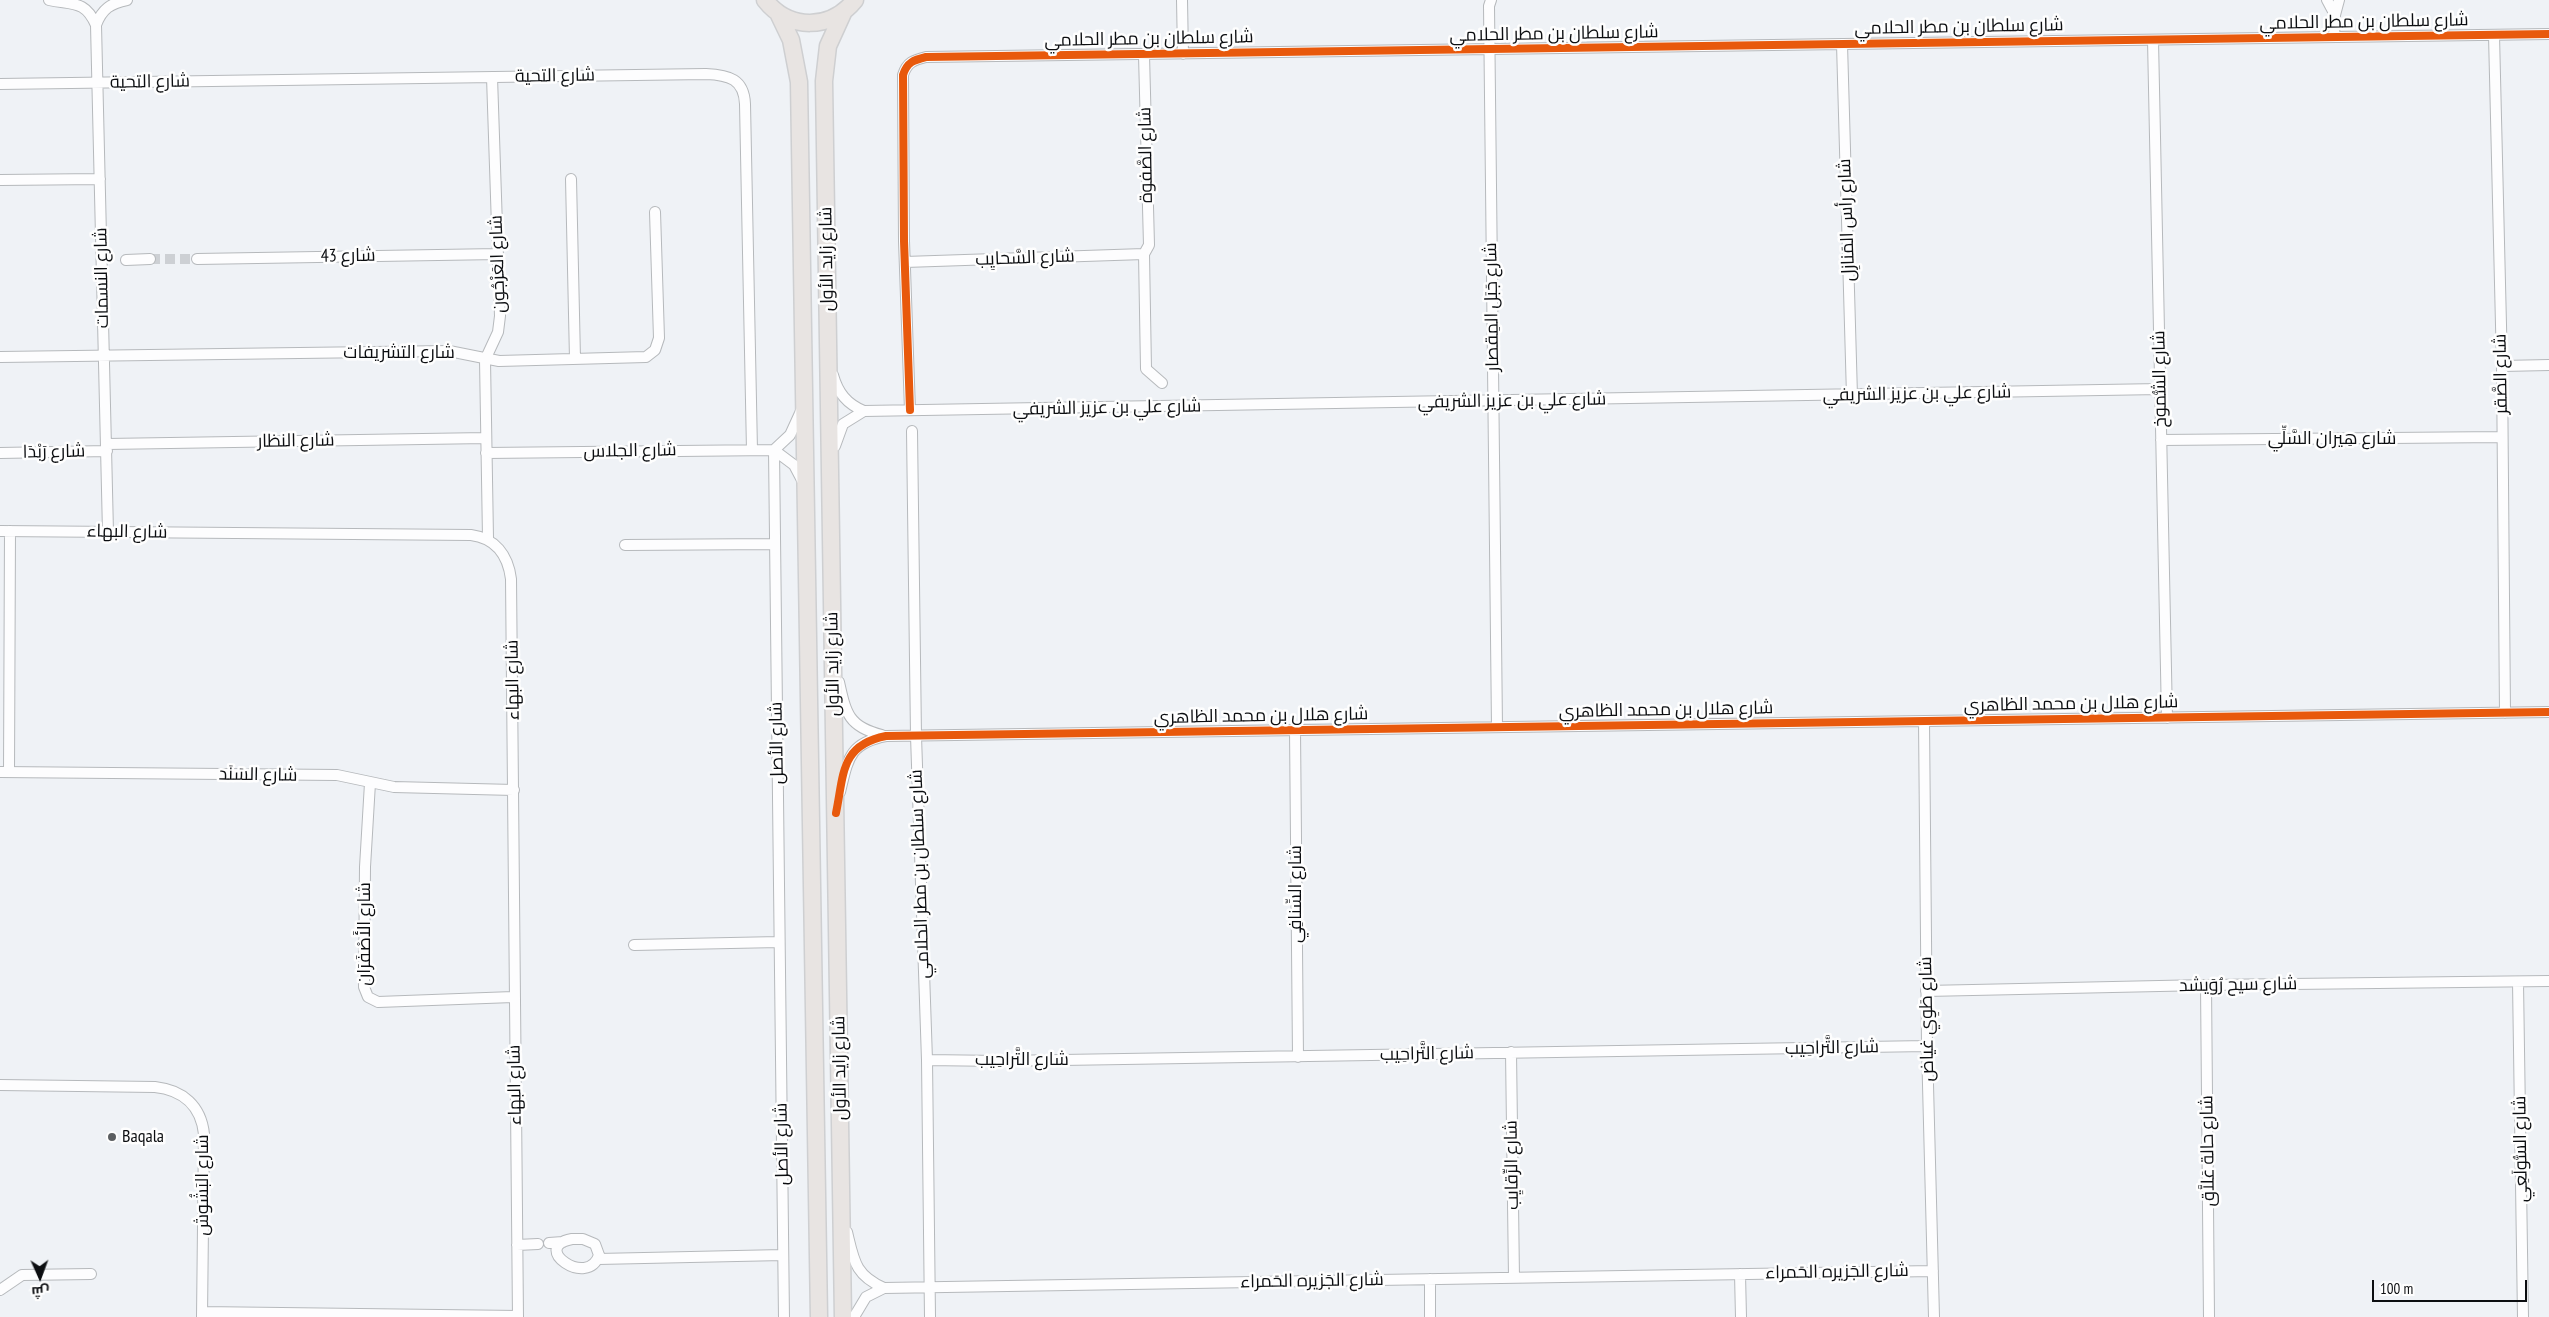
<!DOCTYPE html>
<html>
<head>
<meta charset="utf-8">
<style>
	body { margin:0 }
	#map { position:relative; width:2549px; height:1317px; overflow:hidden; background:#eff2f6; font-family:"PT Sans Narrow",Cairo,sans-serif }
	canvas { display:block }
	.north { position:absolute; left:15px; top:1252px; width:50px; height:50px; -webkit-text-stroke:4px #fefefe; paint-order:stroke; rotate:178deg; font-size:14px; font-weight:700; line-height:20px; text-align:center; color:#0c0e11 }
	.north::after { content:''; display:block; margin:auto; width:18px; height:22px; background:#0c0e11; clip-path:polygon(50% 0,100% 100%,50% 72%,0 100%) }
	.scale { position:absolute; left:2372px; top:1280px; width:155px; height:22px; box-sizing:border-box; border:2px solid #0c0e11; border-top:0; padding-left:6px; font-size:15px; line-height:18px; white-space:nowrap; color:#0c0e11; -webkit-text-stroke:4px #fefefe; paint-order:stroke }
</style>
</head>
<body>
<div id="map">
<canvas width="2549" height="1317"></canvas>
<div class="north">ش</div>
<div class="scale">100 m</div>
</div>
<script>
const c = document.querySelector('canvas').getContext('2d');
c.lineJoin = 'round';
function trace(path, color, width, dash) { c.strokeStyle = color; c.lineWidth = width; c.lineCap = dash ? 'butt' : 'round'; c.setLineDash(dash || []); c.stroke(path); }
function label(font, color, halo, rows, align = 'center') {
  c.font = font + ' "PT Sans Narrow",Cairo,sans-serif'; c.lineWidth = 5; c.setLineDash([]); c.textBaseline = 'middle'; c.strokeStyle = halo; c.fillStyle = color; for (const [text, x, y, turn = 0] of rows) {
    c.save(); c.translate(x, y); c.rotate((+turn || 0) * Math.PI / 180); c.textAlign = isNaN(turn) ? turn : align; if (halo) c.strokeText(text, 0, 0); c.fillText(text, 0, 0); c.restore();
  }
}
const streetTunnel = new Path2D(`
	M150,259H197`);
const street = new Path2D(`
	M49,0C73,5 85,0 96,25L108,532
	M1182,0L1183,54
	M1491,0L1489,6L1497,727
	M2327,0L2335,15
	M96,25C102,9 111,3 127,0
	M2494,35L2502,366L2505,713
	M2334,37L2335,15L2339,0
	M2153,40L2167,718
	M1842,44L1852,396
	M1144,55L1149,245L1144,254
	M0,84L706,74C729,75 744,79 745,104L752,450
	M571,179L575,359
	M0,180L100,179
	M1144,254L1146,369L1162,383
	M197,259L498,254
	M126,260L150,259
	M905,262L1144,254
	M0,357L449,351L499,361L646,357L655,350L659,338L655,212
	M2502,366L2549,365
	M833,375C838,393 847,404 864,411L2160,389
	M910,410L904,241L903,75C907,62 914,60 926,57L2549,34
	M912,431L916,736L927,1060L930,1317
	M2161,440L2502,437
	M107,444L486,438
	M835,446L843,424L864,411
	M774,450L784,1317
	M774,450L790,435L801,411
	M0,453L107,451
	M486,453L774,450L794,465L803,482
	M0,531L471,535C495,538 508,555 511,579C515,825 514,1071 518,1317
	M488,538L485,360L498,332L500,316L492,77
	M625,545L775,544
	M839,682C846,714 849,727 882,735
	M1924,721L1927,1046L1934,1317
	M1295,730L1298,1057
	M0,772L337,775L394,787L514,790
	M9,772L10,531
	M370,783L365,867L364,987L368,997L378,1002L513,997
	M840,792C848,759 849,743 886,736L2549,712
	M634,945L779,942
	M2518,982L2523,1317
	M2206,985L2209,1317
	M1926,991L2206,985L2549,981
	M1511,1052L1514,1278
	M927,1060L1000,1061L1927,1046
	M0,1085L155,1087C183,1090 201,1106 204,1134L202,1317
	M847,1232C854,1261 855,1275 884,1288
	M572,1239H583L595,1244L599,1255C588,1289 529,1247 572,1239Z
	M549,1243L563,1242
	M517,1245L538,1244
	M598,1259L783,1255
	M1740,1274L1741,1317
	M1430,1279V1317
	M0,1290L22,1275L91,1274
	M202,1312L518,1316
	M854,1317L866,1297L884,1288L1933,1271`);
const primary = new Path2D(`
	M765,0C789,31 831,30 855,0
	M843,13L828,46L824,81L843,1317
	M779,15L791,40L799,82L819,1317`);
const cycleway = new Path2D(`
	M910,410L904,241L903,75C907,62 914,60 926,57L2549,34
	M836,813C844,775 840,745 886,736L2549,712`);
const markers = [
	[112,1137,5,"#5b5e61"]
];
const streetNames = [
	["شارع سلطان بن مطر الحلامي",2364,22,-1],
	["شارع سلطان بن مطر الحلامي",1959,27,-1],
	["شارع سلطان بن مطر الحلامي",1554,34,-1],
	["شارع سلطان بن مطر الحلامي",1149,39,-1],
	["شارع التحية",555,76,-1],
	["شارع التحية",150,82,-1],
	["شارع الصَّفوة",1146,155,-91],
	["شارع رأس المَنازِل",1847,220,-92],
	["شارع 43",348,256,-1],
	["شارع السَّحايِب",1025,258,-2],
	["شارع زايد الأول",827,259,-91],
	["شارع العَرْجُون",498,264,-92],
	["شارع النسمات",102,278,-91],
	["شارع جَبَل المِقصار",1492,307,-91],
	["شارع التشريفات",399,353],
	["شارع الصَّقر",2501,374,-91],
	["شارع الشُّموخ",2160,379,-91],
	["شارع علي بن عزيز الشريفي",1917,394,-1],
	["شارع علي بن عزيز الشريفي",1512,401,-1],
	["شارع علي بن عزيز الشريفي",1107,408,-1],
	["شارع هِيران السَّلِّي",2332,439],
	["شارع النظار",296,441,-1],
	["شارع الجلاس",630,451,-1],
	["شارع رَبْدَا",54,452,-1],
	["شارع البهاء",127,532,1],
	["شارع زايد الأول",833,664,-91],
	["شارع البهاء",513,680,-91],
	["شارع هلال بن محمد الظاهري",2071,704,-1],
	["شارع هلال بن محمد الظاهري",1666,710,-1],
	["شارع هلال بن محمد الظاهري",1261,716,-1],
	["شارع الأصل",777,743,-91],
	["شارع السَنَد",258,775,1],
	["شارع سلطان بن مطر الحلامي",920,874,-92],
	["شارع السِّنافِي",1296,894,-90],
	["شارع الأَصْفَرَان",365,934,-90],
	["شارع سيح رُوَيشد",2238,985,-1],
	["شارع طَوِي غياض",1927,1019,-91],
	["شارع التَّراحِيب",1832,1048,-1],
	["شارع التَّراحِيب",1427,1054,-1],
	["شارع التَّراحِيب",1022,1060],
	["شارع زايد الأول",840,1068,-91],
	["شارع البهاء",515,1085,-91],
	["شارع الأصل",782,1144,-91],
	["شارع السُّولَعِي",2521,1149,-91],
	["شارع حالة عَلاَّق",2208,1151,-91],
	["شارع الرِّقايِب",1512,1165,-91],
	["شارع البَشُوش",203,1185,-90],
	["شارع الجَزيره الحَمراء",1837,1272,-1],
	["شارع الجَزيره الحَمراء",1312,1281,-1]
];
const poiNames = [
	["Baqala",122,1137]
];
trace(streetTunnel, '#cdd0d4', 10, [10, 5]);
trace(street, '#b6b9bc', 12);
trace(primary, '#cecfd1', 19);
trace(street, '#fdfdfe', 10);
trace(primary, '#e8e4e2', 16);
trace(cycleway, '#e8590c', 8);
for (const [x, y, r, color] of markers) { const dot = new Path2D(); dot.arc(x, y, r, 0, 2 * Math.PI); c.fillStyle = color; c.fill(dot); trace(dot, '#fefefe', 2); }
label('18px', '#0c0e11', '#fefefe', streetNames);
label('18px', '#0c0e11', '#fefefe', poiNames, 'left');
</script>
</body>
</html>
